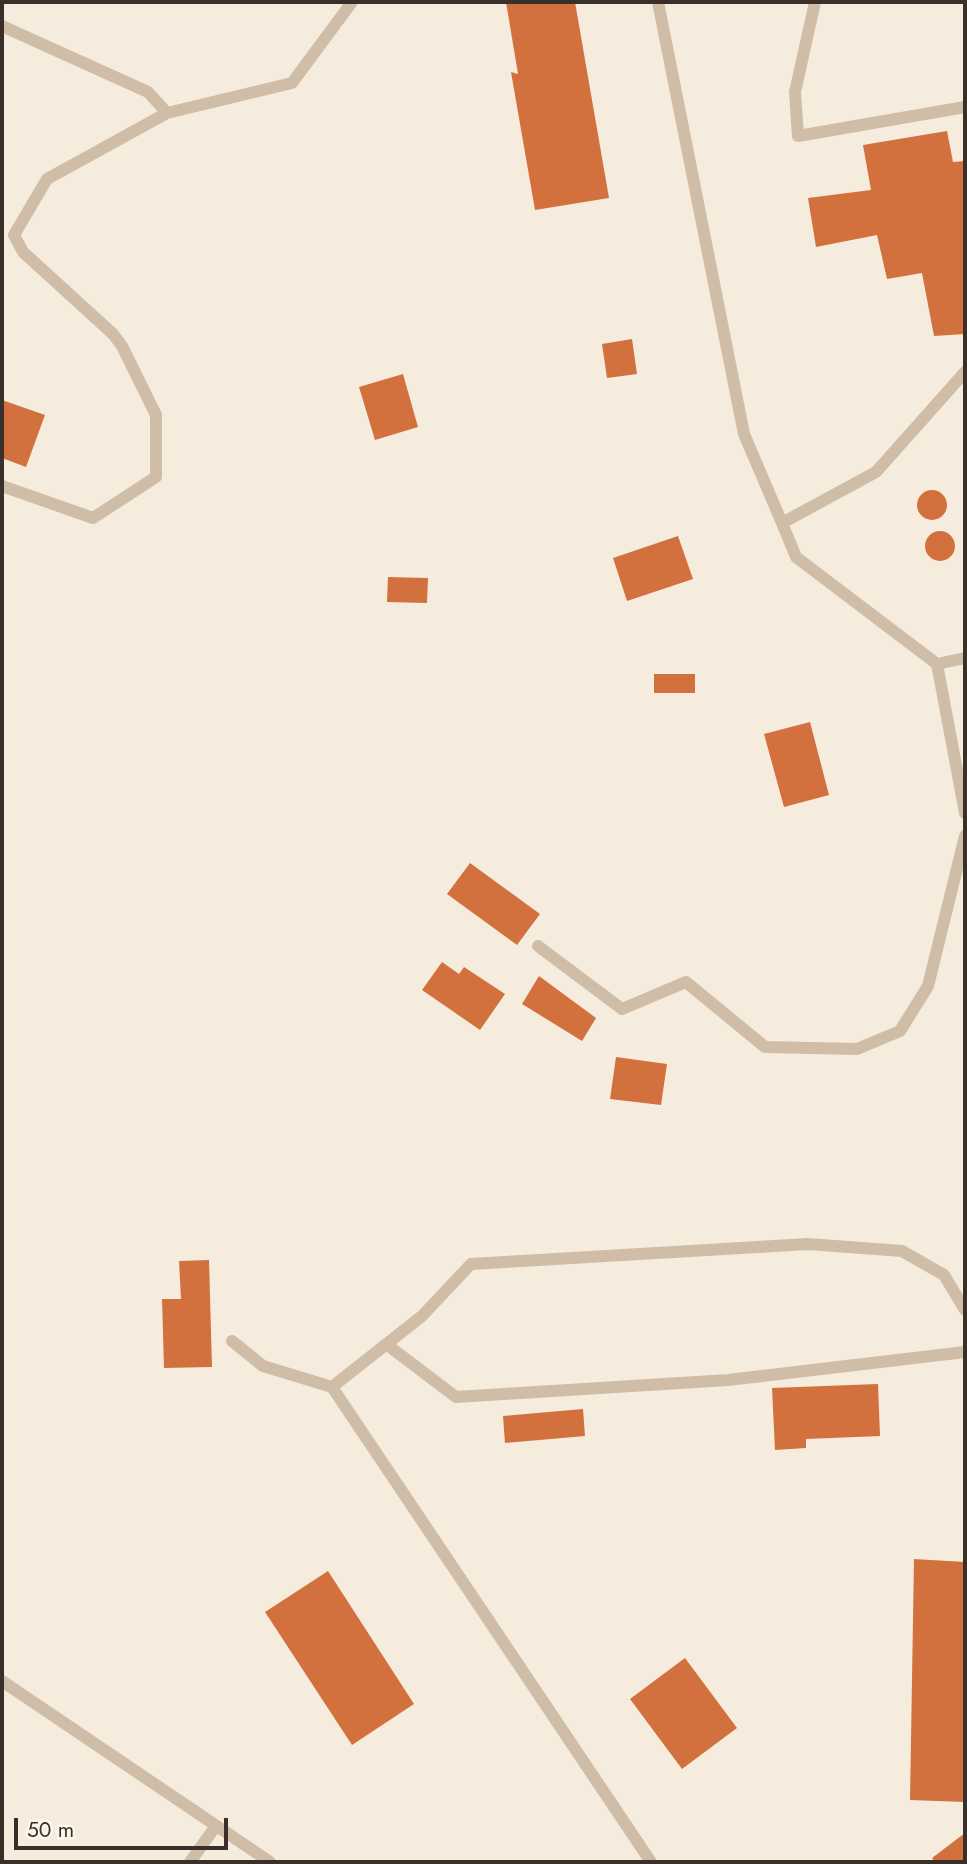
<!DOCTYPE html>
<html>
<head>
<meta charset="utf-8">
<style>
	body { margin:0 }
	#map { position:relative; width:967px; height:1864px; overflow:hidden; background:#f5ecdd; font-family:Jost,sans-serif }
	canvas { display:block }
	.frame { position:absolute; inset:0; border:4px solid #3b3029; pointer-events:none }
	.scale { position:absolute; left:14px; top:1818px; width:214px; height:32px; box-sizing:border-box; border:4px solid #3b3029; border-top:0; padding-left:9px; font-size:21px; line-height:24px; white-space:nowrap; color:#3b3029; -webkit-text-stroke:5px #fcf6eb; paint-order:stroke }
</style>
</head>
<body>
<div id="map">
<canvas width="967" height="1864"></canvas>
<div class="frame"></div>
<div class="scale">50 m</div>
</div>
<script>
const c = document.querySelector('canvas').getContext('2d');
c.lineJoin = 'round';
function fillPath(path, color) { c.fillStyle = color; c.fill(path, 'evenodd'); }
function trace(path, color, width, dash) { c.strokeStyle = color; c.lineWidth = width; c.lineCap = dash ? 'butt' : 'round'; c.setLineDash(dash || []); c.stroke(path); }
const building = new Path2D(`
	M506,2H575L609,198L535,210L511,72L518,74Z
	M947,131L953,162L965,161V334L934,336L922,273L887,279L877,235L816,247L808,198L871,190L863,145Z
	M632,339L637,374L607,378L602,344Z
	M403,374L418,427L375,440L359,387Z
	M2,400L45,415L26,467L2,458Z
	M917 505a15 15 0 1 1 30 0a15 15 0 1 1-30 0Z
	M925 546a15 15 0 1 1 30 0a15 15 0 1 1-30 0Z
	M678,536L693,579L627,601L613,558Z
	M388,577L428,578L427,603L387,602Z
	M654,674H695V693H654Z
	M810,722L829,795L784,807L764,734Z
	M470,863L540,914L517,945L447,894Z
	M442,962L459,974L464,967L505,994L480,1030L422,990Z
	M539,976L596,1018L582,1041L522,1004Z
	M616,1057L667,1064L661,1105L610,1099Z
	M209,1260L212,1367L164,1368L162,1299H181L179,1261Z
	M878,1384L880,1436L806,1439V1448L775,1450L772,1388Z
	M583,1409L585,1436L505,1443L503,1416Z
	M914,1559L965,1562V1802L910,1800Z
	M328,1571L414,1704L352,1745L265,1612Z
	M685,1658L737,1728L682,1769L630,1699Z
	M965,1833V1862H935L932,1858Z
	M2,1860H71V1862H2Z`);
const lane = new Path2D(`
	M658,2L744,434L782,523L796,557L937,664L965,658
	M815,2L795,92L798,136L965,107
	M2,26L148,92L167,113
	M2,486L93,518L156,477V415L122,346L113,334L23,252L14,235L47,179L167,113L292,83L352,2
	M782,523L876,472L965,372
	M937,664L965,813
	M538,946L622,1009L686,982L765,1047L857,1049L900,1031L928,986L965,836
	M232,1341L263,1366L332,1387
	M386,1344L456,1397L728,1380L965,1352
	M2,1681L270,1862
	M190,1862L216,1826
	M651,1862L332,1387L422,1316L471,1264L808,1244L902,1251L944,1275L965,1310`);
fillPath(building, '#d3713e');
trace(lane, '#cfbda7', 12);
</script>
</body>
</html>
